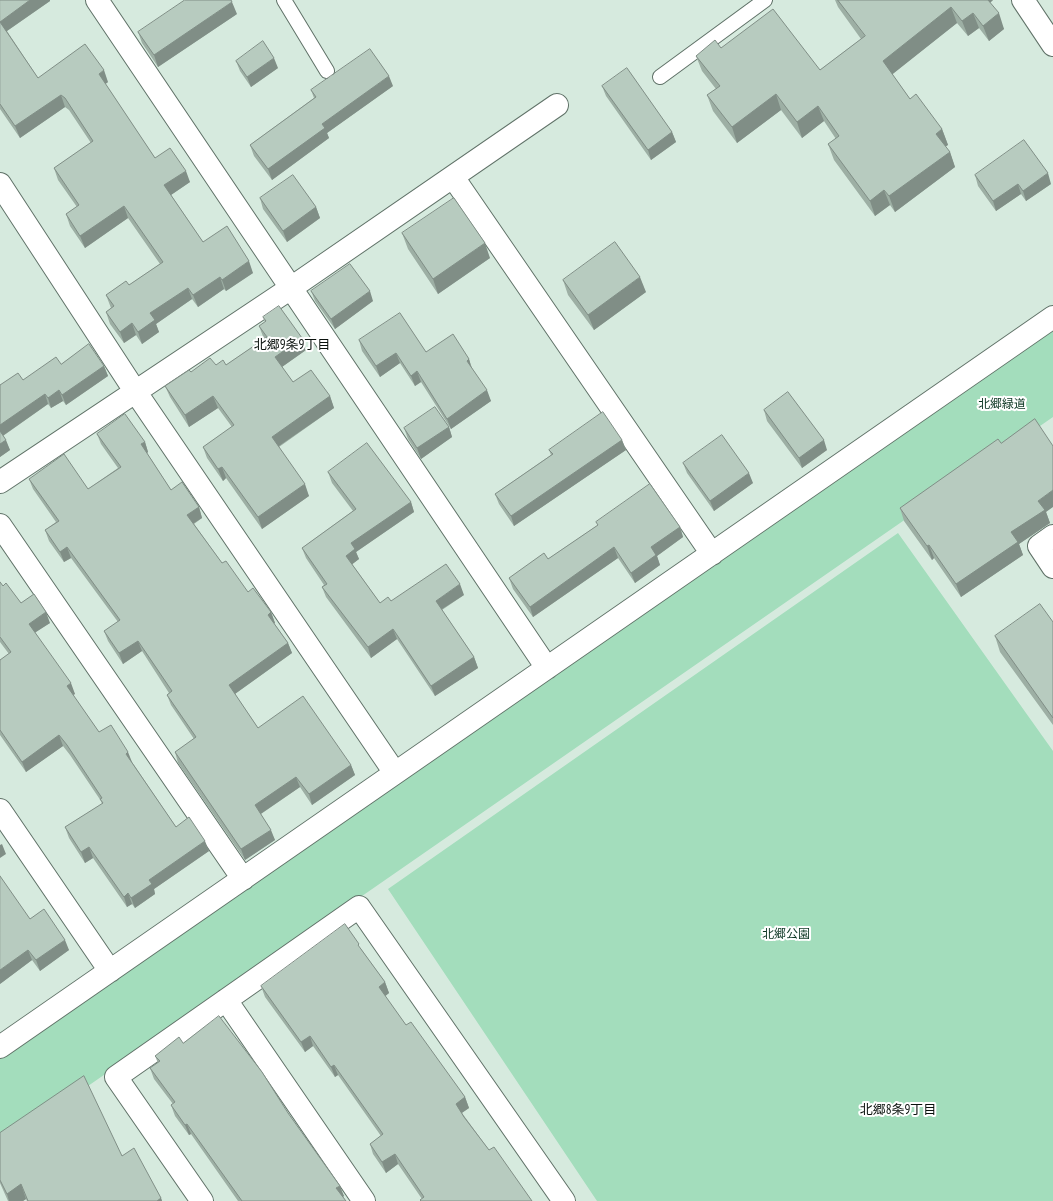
<!DOCTYPE html>
<html>
<head>
<meta charset="utf-8">
<style>
	body { margin:0 }
	canvas { display:block; background:#d6eade }
</style>
</head>
<body>
<canvas width="1053" height="1201"></canvas>
<script>
const c = document.querySelector('canvas').getContext('2d');
c.lineJoin = 'round';
function fillPath(path, color) { c.fillStyle = color; c.fill(path, 'evenodd'); }
function trace(path, color, width, dash) { c.strokeStyle = color; c.lineWidth = width; c.lineCap = dash ? 'butt' : 'round'; c.setLineDash(dash || []); c.stroke(path); }
function label(font, color, halo, rows, align = 'center') {
  c.font = font + ' "PT Sans Narrow","Noto Sans JP",sans-serif'; c.lineWidth = 4; c.setLineDash([]); c.textBaseline = 'middle'; c.strokeStyle = halo; c.fillStyle = color; for (const [text, x, y, turn = 0] of rows) {
    c.save(); c.translate(x, y); c.rotate((+turn || 0) * Math.PI / 180); c.textAlign = isNaN(turn) ? turn : align; if (halo) c.strokeText(text, 0, 0); c.fillText(text, 0, 0); c.restore();
  }
}
const green = new Path2D(`
	M1053,323V417L0,1147V1054Z
	M898,533L1053,751V1201H597L388,889Z`);
const lane = new Path2D(`
	M284,0L327,71
	M660,77L765,0`);
const street = new Path2D(`
	M97,0L547,668
	M453,177L712,554
	M0,184L135,391L395,773
	M0,482L291,288L557,105
	M0,525L243,879
	M1053,536L1039,546L1053,567
	M0,810L110,971
	M226,1000L364,1201
	M0,1047L1053,317
	M202,1201L116,1077L359,907L564,1201`);
const secondary = new Path2D(`
	M1023,0L1053,45`);
const wall = new Path2D(`
	M0,0L50,1L7,31L38,78L108,82L105,84L155,158L190,182L171,195L203,242L253,273L226,291L224,289L198,307L192,299L156,324L159,332L142,344L136,335L124,343L110,324L106,312L111,308L106,295L129,285L160,264L128,218L85,248L70,226L66,214L77,207L58,180L54,168L91,143L69,110L65,107L20,138L0,109Z
	M835,0H993L990,3L1004,29L989,41L979,28L968,36L957,23L892,74L910,99L942,129L948,145L945,146L950,152L955,167L895,212L890,205L875,216L834,160L828,144L836,139L824,121L802,138L781,110L737,143L713,111L707,95L716,89L702,71L696,56L721,48L820,70L861,39L838,7Z
	M237,14L158,67L142,43L138,32Z
	M236,61L278,68L251,87L240,71Z
	M393,86L327,133L329,138L272,180L254,156L250,145L314,98L311,90Z
	M602,86L672,132L676,142L651,160L606,96Z
	M975,175L1051,184L1026,201L1021,194L996,211L978,186Z
	M260,198L316,207L320,218L287,242L263,209Z
	M402,233L490,258L438,294L408,249Z
	M563,280L646,292L594,330L568,295Z
	M311,291L373,301L335,329L315,301Z
	M263,317L306,350L282,367L293,382L330,396L334,408L279,447L309,496L262,529L226,478L223,481L207,458L203,447L232,427L218,408L189,427L170,397L165,386L191,372L216,365H226L264,339L259,326L265,322Z
	M359,340L469,359L472,368L491,401L451,429L421,382L415,386L400,363L380,377L362,351Z
	M61,364L104,366L108,376L66,405L63,401L51,408L48,404L3,436L10,450L0,457V385L23,380Z
	M764,410L827,450L802,468L767,421Z
	M449,427L452,437L421,459L408,439L404,428Z
	M97,434L145,442L148,452L147,453L171,490L199,507L202,518L194,524L222,563L248,592L271,612L275,623H274L288,643L292,653L235,694L258,728L351,765L355,775L312,805L300,787L261,814L275,840L245,860L178,763L175,752L194,739L171,705L167,695L169,693L142,651L123,664L108,641L104,631L118,622L71,558L64,562L49,541L45,530L56,522L33,489L29,479L88,489L118,468L101,444Z
	M622,440L626,450L514,526L499,504L495,494L551,455L549,450Z
	M683,463L753,483L714,511L687,473Z
	M328,472L411,502L414,512L356,552L359,559L352,564L380,603L464,595L442,610L474,657L478,668L435,696L397,639L371,658L326,597L322,587L324,585L306,558L302,548L353,511L332,483Z
	M900,508L1046,512L1050,523L1019,544L1023,555L961,597L934,558L932,560L904,521Z
	M596,522L680,527L683,537L657,556L660,565L635,583L618,558L533,617L513,589L509,578L548,559L598,525Z
	M0,582L3,586L21,603L50,623L35,632L75,694L73,695L99,732L132,762L176,827L209,851L154,889L155,894L135,908L132,904L127,907L93,858L85,863L69,838L65,827L102,804L101,801L70,755L63,746L26,772L0,735V660L9,654L0,642Z
	M1053,622V725L1000,652L995,636Z
	M30,919L69,950L40,971L32,960L0,984Z
	M361,949L385,982L389,993L385,996L406,1025L465,1097L469,1108L462,1113L489,1150L422,1199L398,1164L386,1173L373,1154L370,1144L381,1136L338,1075L335,1077L313,1046L305,1052L265,997L261,986Z
	M183,1043L288,1113L344,1196L343,1197L346,1201H238L191,1134L189,1135L175,1116L171,1105L173,1104L154,1079L150,1068L158,1063L155,1056Z
	M0,1133L122,1156L161,1198L162,1201H27L26,1199L23,1201H8L0,1183Z`);
const shadedWall = new Path2D(`
	M30,0H50V1L4,33L0,22Z
	M984,0H993L986,6Z
	M232,2L237,14L158,67L154,55Z
	M951,7L957,23L889,77L883,61Z
	M973,13L979,28L968,36L962,21Z
	M999,13L1004,29L989,41L983,26Z
	M274,58L278,68L251,87L247,77Z
	M104,70L108,82L103,86L99,74Z
	M389,76L393,86L327,133L329,138L272,180L268,169L322,124Z
	M776,94L781,110L737,143L732,127Z
	M61,95L65,107L20,138L15,126Z
	M818,106L824,121L802,138L797,122Z
	M942,129L948,145L942,149L936,134Z
	M672,132L676,142L651,160L648,150Z
	M950,152L955,167L895,212L889,196Z
	M186,171L190,182L168,197L164,185Z
	M1048,173L1051,184L1026,201L1023,191Z
	M1018,184L1021,194L996,211L993,201Z
	M884,190L890,205L875,216L870,201Z
	M124,206L128,218L85,248L80,236Z
	M316,207L320,218L287,242L283,231Z
	M485,243L490,258L438,294L433,279Z
	M249,261L253,273L226,291L222,280Z
	M220,277L224,289L198,307L193,295Z
	M640,277L646,292L594,330L588,315Z
	M188,288L192,299L156,324L159,332L142,344L138,332L150,313Z
	M370,291L373,301L335,329L331,319Z
	M132,323L136,335L124,343L120,332Z
	M302,338L306,350L279,369L275,357Z
	M396,353L400,363L380,377L376,366Z
	M469,359L472,370L467,361Z
	M104,366L108,376L66,405L62,395Z
	M417,371L421,382L415,386L411,376Z
	M59,390L63,401L51,408L48,398Z
	M487,390L491,401L451,429L447,419Z
	M45,394L48,404L1,437L0,434V425Z
	M213,396L218,408L189,427L185,415Z
	M330,396L334,408L276,448L272,437Z
	M449,427L452,437L421,459L417,448Z
	M6,440L10,450L0,457V444Z
	M622,440L626,450L514,526L511,516Z
	M824,440L827,450L802,468L799,458Z
	M145,442L148,452L145,455L141,444Z
	M222,467L226,478L223,481L218,469Z
	M749,473L753,483L714,511L710,501Z
	M305,484L309,496L262,529L258,517Z
	M1053,490V507L1046,512L1050,523L1019,544L1023,555L961,597L956,584L1038,501Z
	M411,502L414,512L356,552L359,559L350,566L346,556L351,543Z
	M199,507L202,518L191,525L187,515Z
	M680,527L683,537L657,556L660,565L635,583L631,573L651,547Z
	M929,545L934,558L932,560L927,546Z
	M67,547L71,558L64,562L60,552Z
	M614,547L618,558L533,617L530,607Z
	M460,584L464,595L439,611L436,601Z
	M46,612L50,623L33,634L29,624Z
	M271,612L275,623L272,625L268,615Z
	M393,629L397,639L371,658L368,647Z
	M138,641L142,651L123,664L119,653Z
	M288,643L292,653L232,696L229,685Z
	M474,657L478,668L435,696L431,686Z
	M71,683L75,694L71,696L67,686Z
	M59,735L63,746L26,772L22,762Z
	M128,752L132,762L130,764L126,754Z
	M351,765L355,775L312,805L309,794Z
	M296,777L300,787L259,815L255,805Z
	M271,830L275,840L245,860L241,849Z
	M205,841L209,851L154,889L155,894L135,908L131,898L149,880Z
	M2,844L6,854L0,858V845Z
	M89,847L93,858L85,863L81,852Z
	M128,893L132,904L127,907L124,897Z
	M65,940L69,950L40,971L36,960Z
	M28,950L32,960L0,984V970Z
	M385,982L389,993L383,998L379,987Z
	M310,1036L313,1046L305,1052L301,1042Z
	M334,1065L338,1075L335,1077L331,1067Z
	M465,1097L469,1108L460,1114L456,1104Z
	M187,1124L191,1134L189,1135L185,1125Z
	M395,1154L398,1164L386,1173L382,1162Z
	M21,1184L26,1199L23,1201H9L7,1194Z
	M340,1186L344,1196L340,1199L336,1188Z
	M161,1198L162,1201H157Z`);
const building = new Path2D(`
	M0,0H30L0,22Z
	M185,0H231L232,2L154,55L138,32Z
	M838,0H988L999,13L983,26L973,13L962,21L951,7L883,61L910,99L916,94L942,129L936,134L950,152L889,196L884,190L870,201L828,144L839,136L818,106L797,122L776,94L732,127L707,95L720,86L696,56L715,40L721,48L773,9L820,70L865,36Z
	M0,22L38,78L85,44L104,70L99,74L155,158L170,148L186,171L164,185L203,242L227,226L249,261L222,280L220,277L193,295L188,288L150,313L155,320L138,332L132,323L120,332L106,312L114,306L106,295L126,281L129,285L163,262L124,206L80,236L66,214L79,205L54,168L93,141L65,98L61,95L15,126L0,104Z
	M263,41L274,58L247,77L236,61Z
	M370,49L389,76L322,124L325,128L268,169L250,145L316,97L311,90Z
	M627,68L672,132L648,150L602,86Z
	M1024,140L1048,173L1023,191L1018,184L993,201L975,175Z
	M293,175L316,207L283,231L260,198Z
	M454,198L485,243L433,279L402,233Z
	M615,242L640,277L588,315L563,280Z
	M350,264L370,291L331,319L311,291Z
	M279,306L302,338L275,357L293,382L311,370L330,396L272,437L305,484L258,517L222,467L218,469L203,447L234,425L213,396L185,415L165,386L189,370L191,372L210,358L216,365L223,360L226,365L267,337L259,326L266,321L263,317Z
	M400,313L426,352L453,334L469,359L467,361L487,390L447,419L417,371L411,376L396,353L376,366L359,340Z
	M89,344L104,366L62,395L59,390L48,398L45,394L0,425V385L18,373L23,380L56,357L61,364Z
	M788,392L824,440L799,458L764,410Z
	M435,407L449,427L417,448L404,428Z
	M603,412L622,440L511,516L495,494L553,454L549,450Z
	M125,414L145,442L141,444L171,490L182,482L199,507L187,515L222,563L226,561L248,592L253,588L271,612L268,615L288,643L229,685L258,728L303,696L351,765L309,794L296,777L255,805L271,830L241,849L175,752L196,737L167,695L172,691L138,641L119,653L104,631L120,620L67,547L60,552L45,530L59,521L29,479L64,454L88,489L121,467L97,434Z
	M1035,419L1053,446V490L1038,501L1045,510L1011,532L1018,542L956,584L929,545L927,546L900,508L998,439L1001,443Z
	M0,431L6,440L0,444Z
	M722,435L749,473L710,501L683,463Z
	M367,443L411,502L351,543L355,549L346,556L380,603L388,597L391,601L446,564L460,584L436,601L474,657L431,686L393,629L368,647L322,587L327,584L302,548L356,509L328,472Z
	M650,484L680,527L651,547L656,555L631,573L614,547L530,607L509,578L544,553L548,559L598,525L596,522Z
	M0,582L3,586L6,583L21,603L34,594L46,612L29,624L71,683L67,686L99,732L111,725L128,752L126,754L176,827L189,817L205,841L149,880L152,884L131,898L128,893L124,897L89,847L81,852L65,827L103,803L100,799L102,798L67,745L59,735L22,762L0,730V660L11,652L0,637Z
	M1040,604L1053,622V718L995,636Z
	M0,876L30,919L44,909L65,940L36,960L28,950L0,970Z
	M345,924L359,944L358,945L385,982L379,987L406,1025L411,1022L465,1097L456,1104L464,1117L489,1150L494,1147L532,1201H421L420,1200L424,1197L395,1154L382,1162L370,1144L383,1134L334,1065L331,1067L310,1036L301,1042L261,986Z
	M219,1016L262,1072L288,1113L340,1186L336,1188L346,1201H242L187,1124L185,1125L171,1105L175,1102L150,1068L160,1061L155,1056L179,1037L183,1043Z
	M84,1076L122,1156L134,1148L161,1198L157,1201H28L21,1184L7,1194L0,1180V1133Z`);
const parkNames = [
	["北郷緑道",1002,405],
	["北郷公園",786,935]
];
const neighbourhoodNames = [
	["北郷9条9丁目",292,345],
	["北郷8条9丁目",898,1110]
];
fillPath(green, '#a3ddbc');
trace(lane, '#607268', 16);
trace(street, '#607268', 24);
trace(secondary, '#607268', 24);
trace(lane, '#fff', 14);
trace(street, '#fff', 22);
trace(secondary, '#fff', 22);
fillPath(wall, '#9dafa4');
fillPath(shadedWall, '#808e86');
fillPath(building, '#b7cbbf');
trace(building, '#808e86', 1);
label('12px', '#0b3522', '#fff', parkNames);
label('13px', '#0a110d', '#fff', neighbourhoodNames);
</script>
</body>
</html>
